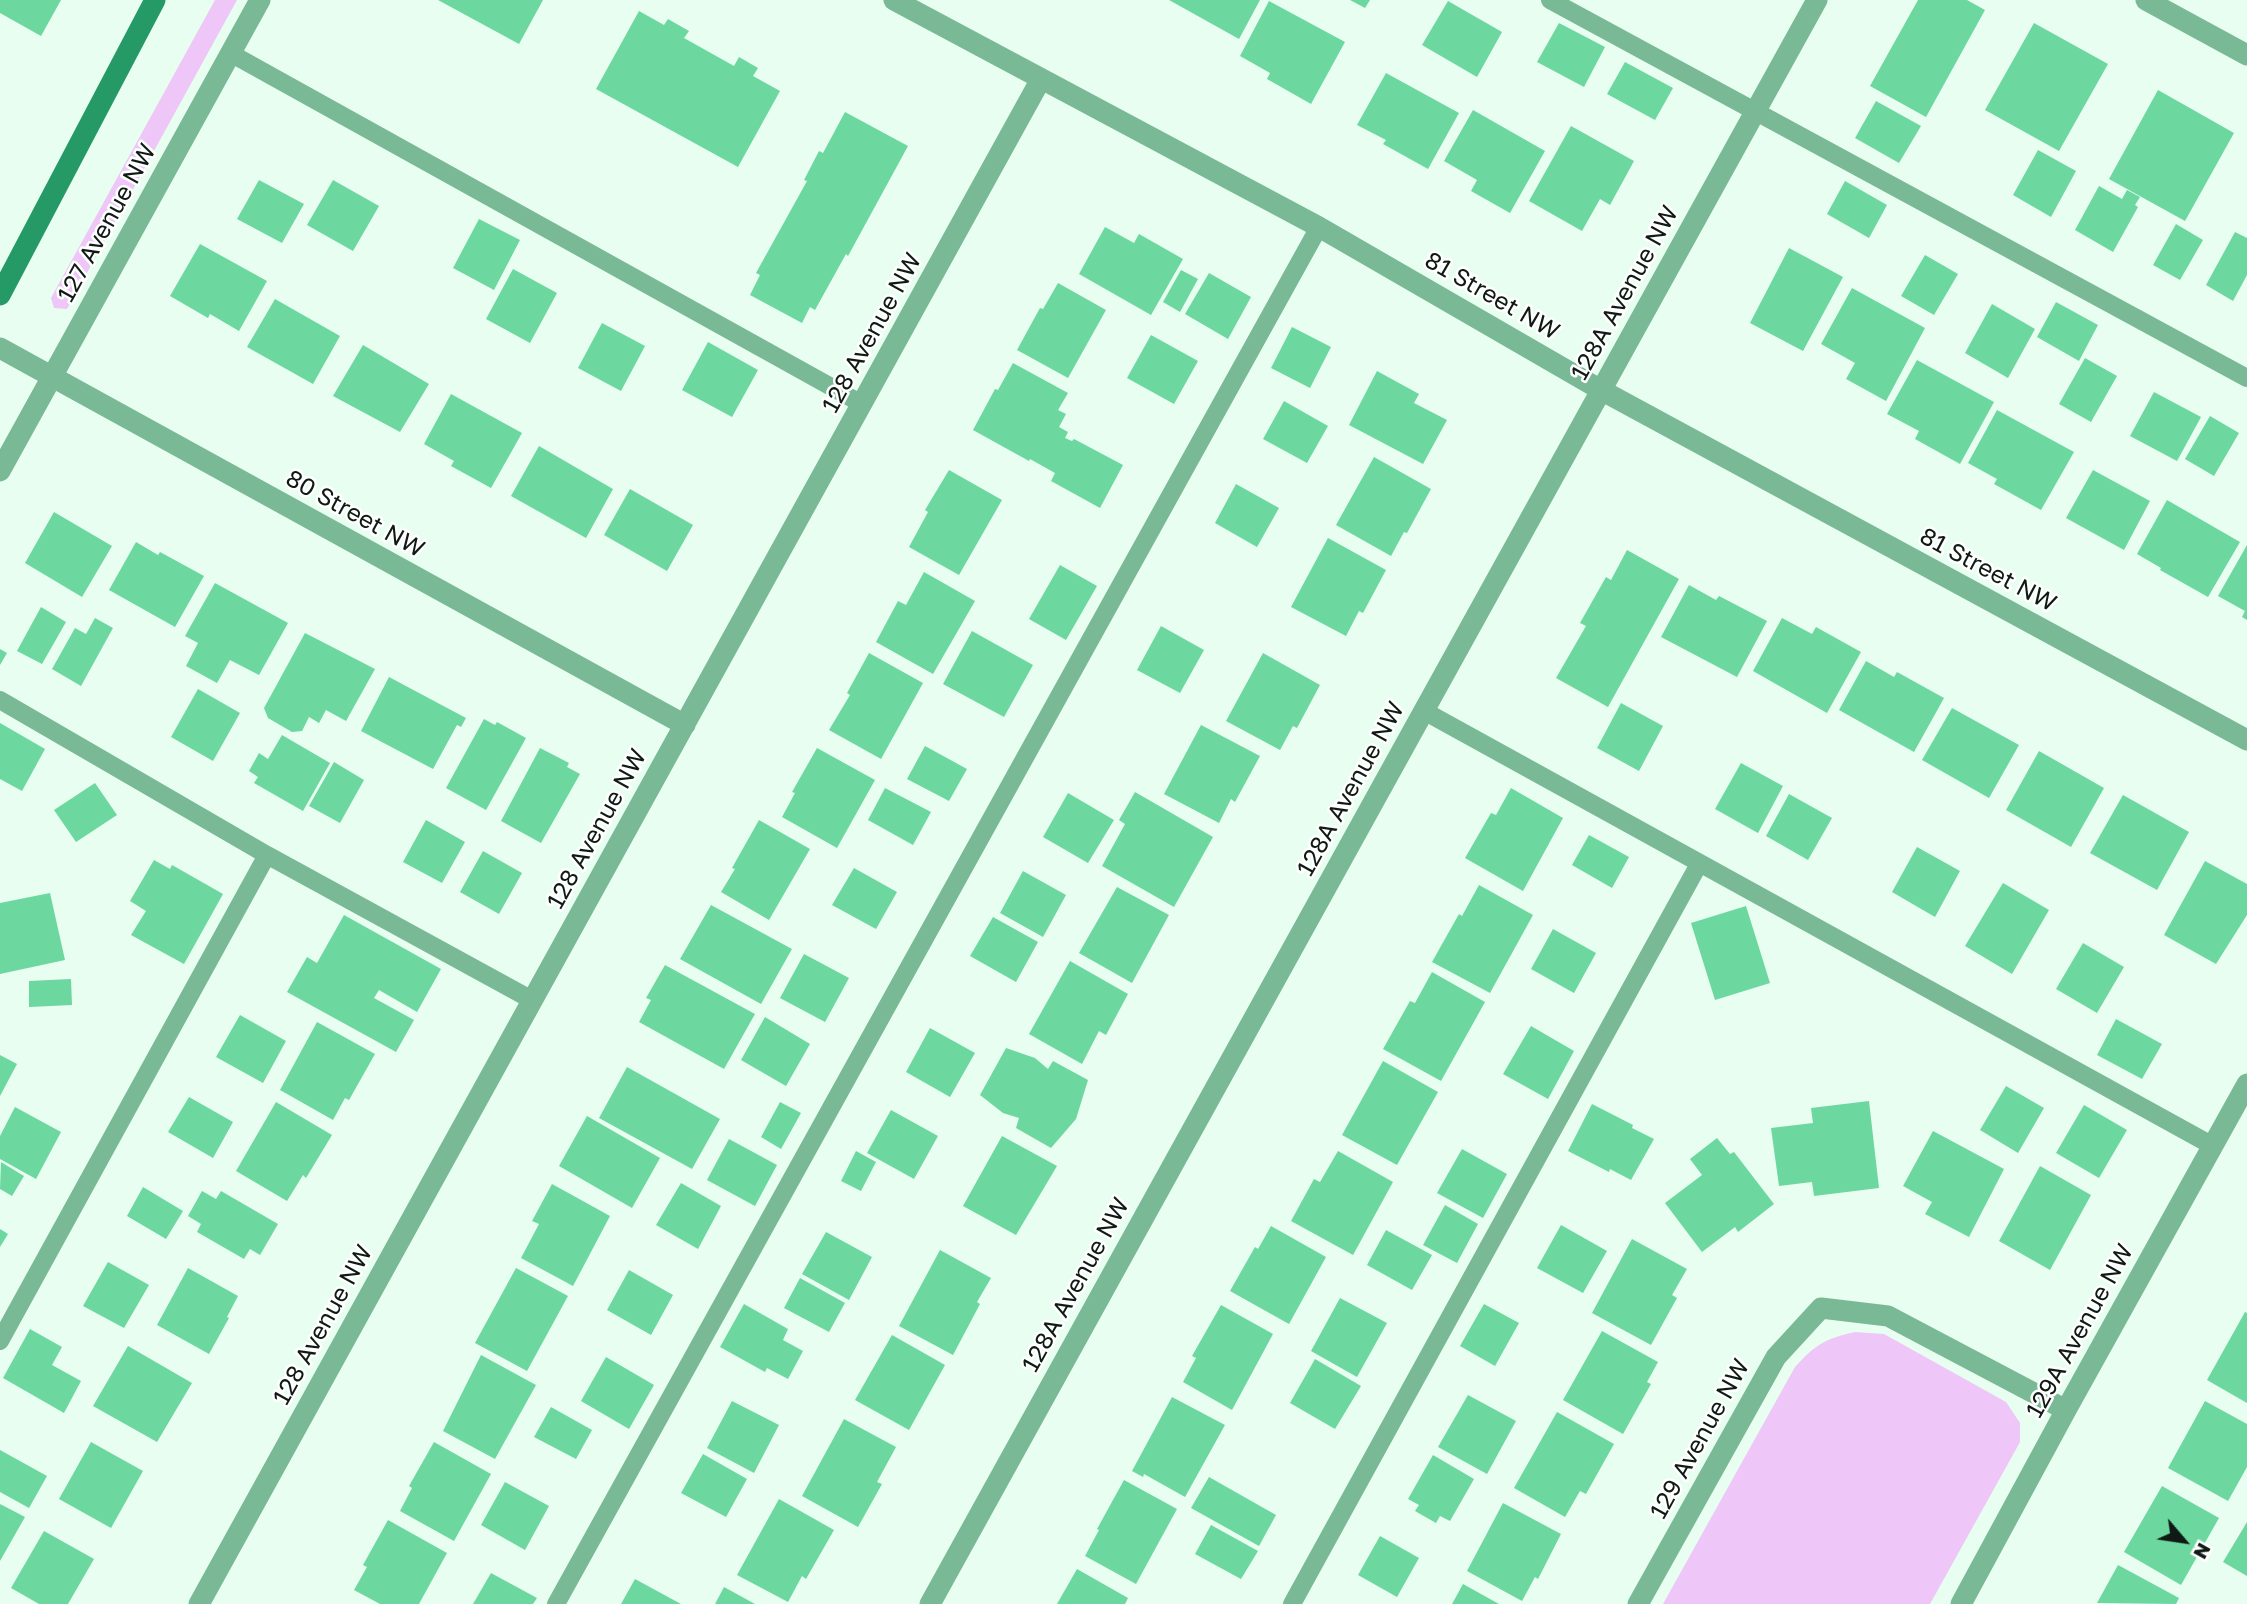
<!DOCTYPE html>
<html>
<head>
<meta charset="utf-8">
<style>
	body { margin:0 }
	#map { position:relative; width:2247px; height:1604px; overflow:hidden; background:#e7fef0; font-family:"Golos Text",sans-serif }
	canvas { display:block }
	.north { position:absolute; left:2149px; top:1506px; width:70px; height:70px; -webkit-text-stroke:5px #fff; paint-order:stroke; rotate:119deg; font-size:19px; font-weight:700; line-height:28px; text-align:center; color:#0f1a14 }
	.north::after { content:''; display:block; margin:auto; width:24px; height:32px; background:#0f1a14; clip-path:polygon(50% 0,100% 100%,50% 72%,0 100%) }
</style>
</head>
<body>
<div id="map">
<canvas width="2247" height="1604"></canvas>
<div class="north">N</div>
</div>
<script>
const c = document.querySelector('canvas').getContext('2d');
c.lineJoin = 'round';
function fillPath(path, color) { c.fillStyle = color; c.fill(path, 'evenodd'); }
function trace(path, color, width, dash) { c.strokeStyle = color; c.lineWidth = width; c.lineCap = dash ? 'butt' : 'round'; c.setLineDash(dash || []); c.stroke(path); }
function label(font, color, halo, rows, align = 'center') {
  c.font = font + ' "Golos Text",sans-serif'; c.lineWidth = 5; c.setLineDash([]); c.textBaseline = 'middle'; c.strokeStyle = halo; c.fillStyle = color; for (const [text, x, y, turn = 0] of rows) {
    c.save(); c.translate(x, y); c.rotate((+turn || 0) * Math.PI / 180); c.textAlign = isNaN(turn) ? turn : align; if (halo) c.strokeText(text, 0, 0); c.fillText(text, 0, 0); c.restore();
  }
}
const green = new Path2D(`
	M215,0H237L67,309L54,308L51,298Z
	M1855,1332L1884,1334L2006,1402L2020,1423V1442L1930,1604H1663L1795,1367C1816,1344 1825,1339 1855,1332Z`);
const building = new Path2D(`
	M0,0H61L41,36L0,13Z
	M438,0H543L519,44Z
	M1169,0H1260L1239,39Z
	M1350,0H1370L1365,8Z
	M1918,0H1967L1985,10L1926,117L1870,86Z
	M1269,1L1345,42L1311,104L1267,79L1270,73L1240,56Z
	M1448,1L1502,32L1477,77L1422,45Z
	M639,11L664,25L668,19L689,31L684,38L734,66L739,57L758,68L753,76L780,91L738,167L596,89Z
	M1559,23L1605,47L1584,87L1537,62Z
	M2034,23L2108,64L2059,151L1985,110Z
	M1625,62L1673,88L1655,120L1607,94Z
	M1386,73L1459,113L1428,169L1383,144L1386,140L1357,125Z
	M2158,90L2234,133L2185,221L2109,179Z
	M1876,101L1921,126L1899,163L1855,138Z
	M1473,110L1545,151L1510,213L1471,191L1477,180L1444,161Z
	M845,112L908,146L848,256L846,254L815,310L810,307L802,323L750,295L760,275L756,273L807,181L804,180L819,151L823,153Z
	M1571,126L1634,161L1610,205L1600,199L1582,231L1529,201Z
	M2038,150L2076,171L2051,217L2013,195Z
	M259,180L304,204L282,243L237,219Z
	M333,180L379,206L353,251L307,225Z
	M1845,181L1887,205L1869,238L1827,214Z
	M2099,186L2122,199L2127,190L2140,197L2135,205L2138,207L2113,252L2075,230Z
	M479,219L520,240L494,290L453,268Z
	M2176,224L2203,240L2180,280L2153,265Z
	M1105,227L1134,243L1139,234L1183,259L1151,315L1079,274Z
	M2235,232L2247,238V275L2233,301L2206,285Z
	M200,244L267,281L239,331L210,314L208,318L170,296Z
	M1789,248L1843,277L1803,351L1750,323Z
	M1925,255L1958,274L1934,315L1901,296Z
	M513,269L557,293L530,343L486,319Z
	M1181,270L1198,279L1180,312L1163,302Z
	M1209,273L1251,297L1228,339L1185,314Z
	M1058,283L1106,310L1068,378L1017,350L1040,308L1043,309Z
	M1852,288L1925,328L1886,401L1846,379L1855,363L1821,344Z
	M275,299L340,336L313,384L247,347Z
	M2056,302L2098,325L2079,361L2037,337Z
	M1992,304L2035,329L2008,378L1965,353Z
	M602,323L645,346L621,391L578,368Z
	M1292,327L1331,347L1310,388L1271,368Z
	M1151,335L1198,361L1174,404L1127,378Z
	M708,342L758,370L732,417L682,390Z
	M363,345L429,384L400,432L333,396Z
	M2085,358L2117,376L2091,422L2059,404Z
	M1917,360L1994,402L1960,464L1915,439L1919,431L1887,414Z
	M1013,363L1068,393L1058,410L1066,414L1059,427L1068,432L1065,438L1072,441L1074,439L1123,465L1100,508L1051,481L1055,473L1030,459L1029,461L973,430L995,389L998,390Z
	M1377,371L1419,394L1414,403L1447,420L1423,464L1349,425Z
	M2154,392L2201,417L2177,461L2130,436Z
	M451,394L522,433L491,488L451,466L454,461L424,444Z
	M1284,401L1328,426L1307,463L1263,439Z
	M1997,410L2074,452L2041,510L1994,484L1997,479L1968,463Z
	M2210,416L2239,433L2214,476L2185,459Z
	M539,446L613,489L586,538L511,496Z
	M1374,457L1431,489L1407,533L1404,532L1391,556L1336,525Z
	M949,470L1002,500L959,575L909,547L928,512L925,510Z
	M2093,470L2150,501L2124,550L2066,518Z
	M1236,484L1279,508L1257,547L1215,523Z
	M630,489L693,525L667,571L604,535Z
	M2167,500L2240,542L2208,597L2160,570L2161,568L2137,554Z
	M54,512L112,546L82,597L25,563Z
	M1328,538L1386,570L1363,613L1359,611L1346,636L1291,607Z
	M136,542L158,555L160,552L204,576L175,627L109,590Z
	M2247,545V620L2242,617L2245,611L2218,596Z
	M1627,550L1679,579L1608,707L1556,678L1586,626L1580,623L1606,577L1611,580Z
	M1060,565L1097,586L1066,640L1029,619Z
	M924,572L975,601L933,674L876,642L898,601L906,605Z
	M215,583L288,623L259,675L230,660L217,683L186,666L198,643L185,636Z
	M1689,585L1716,600L1719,596L1767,621L1737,677L1661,637Z
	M41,607L66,622L42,664L17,651Z
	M95,618L113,628L81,686L52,669L75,628L86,634Z
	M1782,618L1812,634L1816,627L1861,652L1827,713L1753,671Z
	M1161,626L1204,650L1180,693L1137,670Z
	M972,631L1033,665L1004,717L943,684Z
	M305,633L375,669L346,721L326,710L319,723L309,717L302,731L292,732L268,718L264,708Z
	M0,649L7,653L0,665Z
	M869,653L923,683L881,759L829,730L850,695L847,693Z
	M1263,653L1320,685L1297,728L1293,726L1280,750L1226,721Z
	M1866,661L1894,677L1897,672L1944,698L1914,752L1839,710Z
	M389,677L466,718L461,727L457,725L433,769L361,731Z
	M198,689L240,713L213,761L171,737Z
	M1621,703L1663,726L1639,771L1597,748Z
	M1952,708L2019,745L1989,798L1922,760Z
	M484,719L495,725L497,722L526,738L486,810L446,788Z
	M0,723L45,749L22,791L0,779Z
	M1201,725L1260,756L1235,802L1231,799L1219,823L1164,794Z
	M282,735L330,763L303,811L254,783L258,777L249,771L259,753L268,759Z
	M925,746L967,769L949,801L907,779Z
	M540,748L569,763L567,767L580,774L541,843L501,821Z
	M817,748L875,780L837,848L782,817L795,793L792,792Z
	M2039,751L2104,788L2071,847L2006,810Z
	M334,762L364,780L340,823L309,806Z
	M1741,763L1783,786L1758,833L1715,809Z
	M95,783L117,815L76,842L54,810Z
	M885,788L931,812L913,845L868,820Z
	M1511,788L1563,818L1523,891L1465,858L1491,813L1496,815Z
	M1135,792L1213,837L1174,907L1102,866L1125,824L1119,820Z
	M1068,793L1114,820L1088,863L1043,837Z
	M1789,794L1832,818L1808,860L1766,836Z
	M2123,795L2189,832L2157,890L2090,853Z
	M426,820L465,842L442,883L403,862Z
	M759,820L810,849L769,920L721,892L735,869L732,868Z
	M1589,835L1629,857L1612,888L1572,865Z
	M1917,847L1960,871L1935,917L1892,892Z
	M483,851L522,873L499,914L460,892Z
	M154,860L170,869L172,865L223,894L184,964L131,935L146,911L130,901Z
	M2205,861L2247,884V915L2216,964L2164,935Z
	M854,868L897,892L876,929L832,905Z
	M1023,871L1066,895L1043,937L1000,913Z
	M2003,883L2049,910L2012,974L1965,946Z
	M1479,885L1533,915L1490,993L1432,962L1459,914L1462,916Z
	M1117,887L1169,915L1132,983L1079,953Z
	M50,893L65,960L0,974V903Z
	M711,905L792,949L761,1004L680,959Z
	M1746,906L1770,983L1715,1000L1691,923Z
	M344,915L441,969L417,1012L379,990L374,998L414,1020L396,1052L287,992L307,957L317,963Z
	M993,917L1038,942L1016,982L970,956Z
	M1553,929L1596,953L1574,993L1531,969Z
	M2083,943L2124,967L2097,1013L2056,989Z
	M804,954L849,978L825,1022L780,998Z
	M1070,961L1128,994L1106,1035L1099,1031L1082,1064L1029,1034Z
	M665,965L755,1014L724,1069L639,1022L651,1000L646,998Z
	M1432,972L1485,1002L1441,1081L1383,1049L1410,1001L1415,1003Z
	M71,979L72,1005L29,1007V981Z
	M240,1015L286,1041L263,1083L216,1057Z
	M765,1017L810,1044L786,1086L741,1060Z
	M2116,1019L2162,1044L2142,1079L2097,1055Z
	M317,1022L375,1054L349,1100L345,1098L333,1120L280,1090Z
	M1531,1026L1574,1051L1548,1099L1503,1074Z
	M930,1028L975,1053L950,1097L906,1072Z
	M1006,1048L1035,1058L1048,1069L1053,1061L1088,1080L1076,1119L1051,1148L1016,1128L1019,1118L1003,1113L980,1095Z
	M0,1055L17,1064L0,1096Z
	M1383,1061L1438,1092L1397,1165L1342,1135Z
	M627,1067L720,1119L692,1169L599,1118Z
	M2006,1086L2044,1108L2018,1153L1980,1130Z
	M189,1097L233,1122L213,1158L168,1132Z
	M1869,1101L1879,1188L1814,1196L1812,1182L1779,1186L1771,1128L1813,1123L1811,1108Z
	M276,1102L332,1135L306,1178L303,1175L287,1201L236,1171Z
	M780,1102L801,1113L781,1149L761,1137Z
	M1592,1104L1633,1125L1632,1128L1654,1139L1631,1180L1610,1169L1609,1172L1568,1151Z
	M2084,1105L2127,1130L2099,1178L2056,1153Z
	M15,1107L61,1132L36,1179L0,1159V1136Z
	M891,1110L938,1136L914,1179L867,1153Z
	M587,1116L660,1158L632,1208L559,1166Z
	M1933,1131L2004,1169L1969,1237L1925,1214L1932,1202L1903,1186Z
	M1002,1136L1057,1166L1016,1235L963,1206Z
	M1717,1138L1730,1154L1734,1152L1774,1204L1738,1232L1735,1227L1702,1252L1665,1203L1702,1175L1690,1159Z
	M729,1139L777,1165L755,1206L707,1180Z
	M1462,1149L1507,1174L1483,1218L1437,1193Z
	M856,1151L876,1162L861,1191L841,1181Z
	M1338,1151L1393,1182L1353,1255L1291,1221L1314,1179L1320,1182Z
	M1,1162L24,1176L12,1196L0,1189Z
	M2040,1166L2091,1195L2050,1270L1999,1241Z
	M681,1183L721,1206L698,1249L656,1225Z
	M552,1184L610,1216L573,1286L521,1258L539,1224L532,1221Z
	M143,1187L183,1211L166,1239L127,1216Z
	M202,1191L216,1199L221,1191L278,1224L260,1255L250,1249L244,1259L197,1232L201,1224L188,1216Z
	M1445,1205L1478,1224L1457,1263L1423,1245Z
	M1561,1225L1607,1251L1583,1293L1537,1268Z
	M1271,1226L1326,1257L1289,1324L1230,1291L1255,1247L1258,1249Z
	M0,1229L8,1234L0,1247Z
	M1386,1230L1432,1255L1412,1290L1367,1265Z
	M826,1232L872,1257L849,1300L802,1274Z
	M1632,1239L1687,1269L1672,1295L1677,1298L1651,1345L1592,1313Z
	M940,1250L991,1278L977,1302L980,1304L953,1355L899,1326Z
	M108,1262L149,1285L124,1328L83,1306Z
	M188,1268L238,1296L227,1317L229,1318L209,1354L157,1325Z
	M516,1268L568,1296L527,1371L475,1343Z
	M629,1270L673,1295L651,1335L607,1310Z
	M800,1278L845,1303L829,1332L784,1308Z
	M1340,1298L1387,1323L1357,1377L1311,1351Z
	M744,1304L788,1329L783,1340L803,1351L788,1379L767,1368L765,1372L720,1347Z
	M1484,1304L1519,1323L1495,1366L1460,1346Z
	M1221,1305L1273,1334L1232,1410L1183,1382L1196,1358L1192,1356Z
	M2245,1312L2247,1313V1403L2207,1380Z
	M30,1329L62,1347L52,1365L81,1381L64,1413L3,1378Z
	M1602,1331L1658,1362L1647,1382L1651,1384L1623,1434L1563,1400Z
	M892,1335L945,1365L909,1430L855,1400Z
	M128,1346L192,1383L157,1442L93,1406Z
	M481,1355L536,1385L495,1459L443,1431Z
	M606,1357L654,1385L629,1429L581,1401Z
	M1315,1359L1361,1386L1335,1429L1290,1403Z
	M1468,1395L1516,1421L1487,1474L1438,1447Z
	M1172,1397L1225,1425L1185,1497L1144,1474L1143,1477L1132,1471Z
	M732,1401L779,1425L754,1473L707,1448Z
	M2205,1401L2247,1424V1467L2228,1501L2168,1468Z
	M551,1407L592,1430L576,1459L534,1437Z
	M1557,1412L1614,1444L1586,1494L1580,1491L1565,1517L1514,1488Z
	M844,1419L896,1447L877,1482L882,1484L858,1527L802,1496Z
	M91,1442L143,1471L111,1528L59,1499Z
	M434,1442L491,1474L454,1541L400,1511L412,1488L409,1486Z
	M0,1450L47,1476L29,1508L0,1492Z
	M703,1454L747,1479L726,1517L681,1493Z
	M1433,1455L1474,1479L1450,1521L1440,1516L1436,1523L1415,1511L1419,1505L1408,1499Z
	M1209,1477L1276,1515L1259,1546L1191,1508Z
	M1124,1480L1177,1509L1136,1584L1085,1556L1099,1530L1097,1529Z
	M505,1482L549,1506L525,1550L481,1525Z
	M2162,1486L2219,1518L2181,1585L2124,1552Z
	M779,1499L834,1530L806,1579L802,1576L788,1602L737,1575Z
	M1503,1503L1561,1534L1538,1579L1535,1577L1522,1601L1467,1571Z
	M0,1504L25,1517L0,1561Z
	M388,1520L447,1553L419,1604H380L354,1590L367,1567L363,1565Z
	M2247,1522V1576L2223,1562Z
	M1211,1525L1258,1551L1241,1579L1195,1554Z
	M44,1531L94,1559L68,1604H39L11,1588Z
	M1380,1536L1419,1558L1397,1597L1358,1575Z
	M2118,1565L2179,1598L2176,1604L2097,1603Z
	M1077,1569L1128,1598L1125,1604H1057Z
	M491,1573L537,1598L533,1604H473Z
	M635,1579L681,1604H621Z
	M1463,1584L1499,1604H1452Z
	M724,1587L755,1604H715Z`);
const lane = new Path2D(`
	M1550,0L2247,378
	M230,53L862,404
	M0,700L267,855L0,1341
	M1424,711L2213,1146
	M267,855L532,1000
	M556,1604L1319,227
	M1292,1604L1699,864`);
const street = new Path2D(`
	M894,0L1319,227L1601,390L2247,740
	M2146,0L2247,55
	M0,348L685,725
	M0,471L260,0
	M199,1604L1041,79
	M930,1604L1817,0
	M1638,1604L1776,1357L1821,1308L1888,1316L2066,1410
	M1961,1604L2066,1410L2247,1084`);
const secondary = new Path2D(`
	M0,295L155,0`);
const streetNames = [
	["127 Avenue NW",107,223,-61],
	["128A Avenue NW",1625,293,-61],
	["81 Street NW",1492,296,30],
	["128 Avenue NW",872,333,-61],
	["80 Street NW",355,514,29],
	["81 Street NW",1988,570,28],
	["128A Avenue NW",1351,789,-61],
	["128 Avenue NW",597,829,-61],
	["128A Avenue NW",1076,1285,-61],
	["128 Avenue NW",323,1325,-61],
	["129A Avenue NW",2080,1331,-61],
	["129 Avenue NW",1700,1439,-61]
];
fillPath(green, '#eec6f7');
fillPath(building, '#6dd7a0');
trace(lane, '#79b995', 18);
trace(street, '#79b995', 21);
trace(secondary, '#259966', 21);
label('24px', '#0f1a14', '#fff', streetNames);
</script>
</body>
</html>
